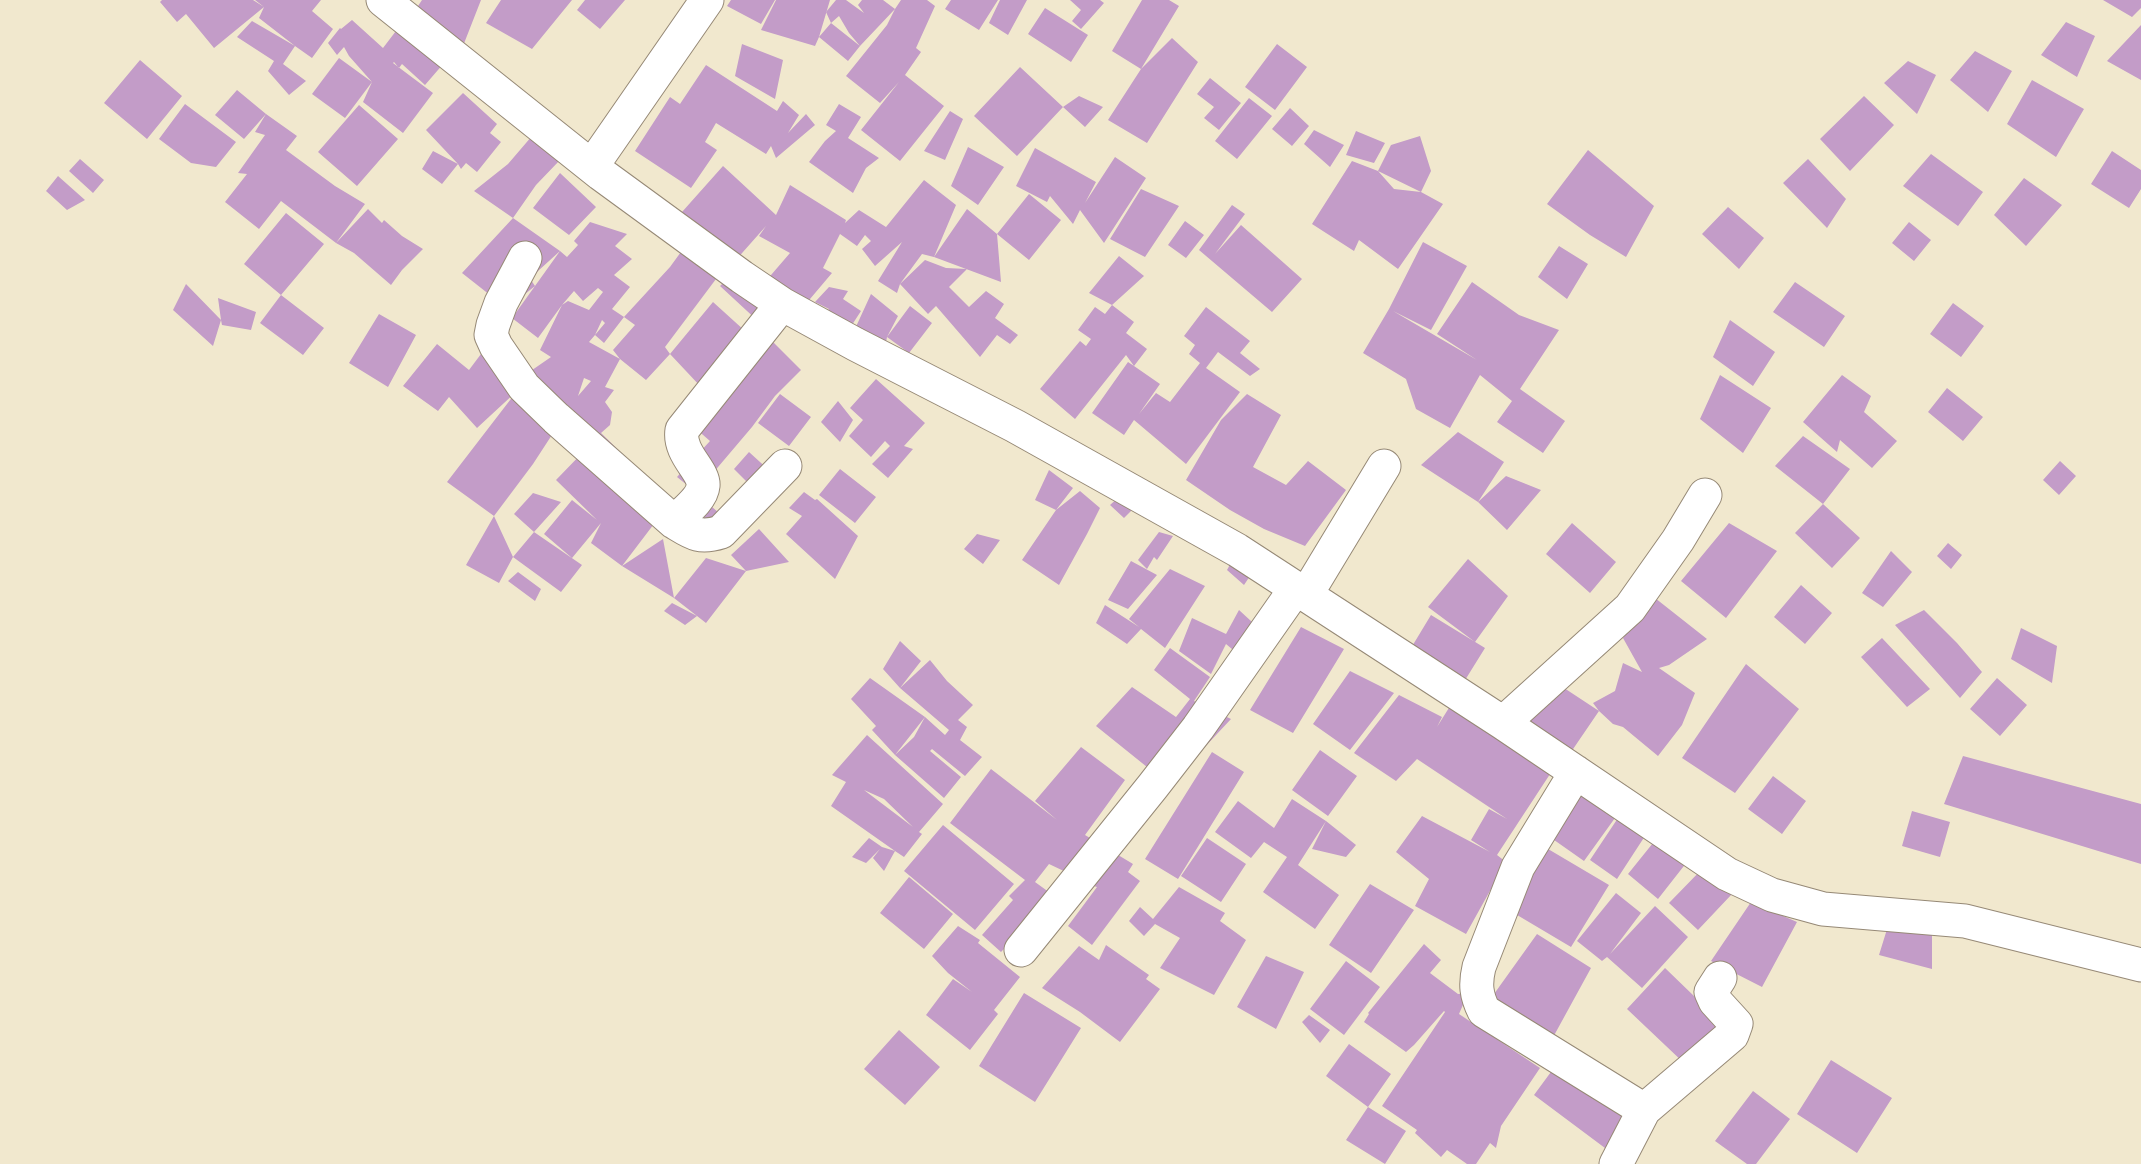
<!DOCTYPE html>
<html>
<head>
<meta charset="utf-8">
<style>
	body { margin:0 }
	canvas { display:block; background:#f1e8ce }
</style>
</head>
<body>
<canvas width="2141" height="1164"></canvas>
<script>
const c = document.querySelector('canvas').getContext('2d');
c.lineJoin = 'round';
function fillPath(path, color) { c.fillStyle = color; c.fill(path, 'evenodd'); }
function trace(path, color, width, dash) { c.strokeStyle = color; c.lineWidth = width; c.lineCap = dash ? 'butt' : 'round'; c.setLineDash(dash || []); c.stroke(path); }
const building = new Path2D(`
	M162,0H253L264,7L255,0H321L312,11L333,29L312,58L295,46L283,64L306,81L289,95L268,71L274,61L237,37L252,21L295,46L259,18L264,7L214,48L186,14L177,22L160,2Z
	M422,0H481L463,46L414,12Z
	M501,0H572L532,49L486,23Z
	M585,0H625L600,29L577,10Z
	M731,0H775L761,24L727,6Z
	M776,0H830L819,37L831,23L860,46L848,61L819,37L815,46L761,30Z
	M836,0H846L864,13L858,5L862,0H883L895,9L901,0H927L935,6L916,48L921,52L905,75L944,106L900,161L861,130L899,82L880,103L846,76L887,25L895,9L860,46L849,33L839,16L831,23L826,12Z
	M951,0H998L979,30L945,9Z
	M1000,0H1027L1008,35L989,23Z
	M1070,0H1100L1104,3L1081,29L1072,21L1081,10Z
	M1142,0H1169L1179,6L1141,69L1112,51Z
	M2103,0H2141V8L2132,17Z
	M1045,8L1088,35L1071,62L1028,34Z
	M352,20L383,48L399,27L444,63L425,85L402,64L399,68L394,62L393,63L433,93L403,133L363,102L372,82L345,118L312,94L339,58L372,82L349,56L344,47L337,55L328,43L340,28L341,29Z
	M2066,22L2095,36L2077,77L2041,55Z
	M2141,25V80L2107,61Z
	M1172,38L1198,62L1147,143L1108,120L1141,69Z
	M742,44L783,60L775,99L735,76Z
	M1277,44L1307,67L1275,110L1245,87Z
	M1975,51L2012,71L1988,112L1950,80Z
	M140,60L182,96L147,139L104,103Z
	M1908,61L1936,75L1917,114L1884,83Z
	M706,65L777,111L783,101L799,115L788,133L806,114L815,125L776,158L771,146L766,154L716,123L705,142L717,150L691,188L635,151L670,97L680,104Z
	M1020,67L1063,107L1017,156L974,116Z
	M1210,78L1241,103L1219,130L1204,118L1214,107L1197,94Z
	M2032,80L2084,109L2056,157L2007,124Z
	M237,90L266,114L244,139L215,115Z
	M463,93L497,124L490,133L501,142L477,172L466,163L461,169L458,164L442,184L422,169L433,151L458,164L426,130Z
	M1079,96L1103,107L1085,127L1063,107Z
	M1864,96L1894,125L1850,171L1820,139Z
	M1249,98L1272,116L1237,159L1215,141Z
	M185,104L236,142L216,167L191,163L159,139Z
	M839,104L861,117L848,138L879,158L866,168L853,193L809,162L825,141L836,131L826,125Z
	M359,105L398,139L357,186L318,152Z
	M1290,108L1309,126L1292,146L1272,129Z
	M950,111L963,119L945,160L924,151Z
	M266,114L297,136L286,150L335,186L365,204L336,243L281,201L259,229L225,202L247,174L238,173L265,135L255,132Z
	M1314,130L1344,145L1330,167L1304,144Z
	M1356,131L1385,143L1374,163L1346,155Z
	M532,136L560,160L536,185L513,218L474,191L508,164Z
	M1420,136L1431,171L1421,192L1378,171L1391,145Z
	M968,147L1004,167L978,205L951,186Z
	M1035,148L1096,182L1085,203L1115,157L1146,178L1104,243L1080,210L1073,224L1050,196L1047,202L1016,186Z
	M1588,150L1654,206L1626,257L1590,235L1547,204Z
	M2112,151L2141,170V189L2129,208L2091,184Z
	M1931,154L1983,192L1958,226L1903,186Z
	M80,159L104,180L93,193L69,171Z
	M1808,159L1846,199L1827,228L1783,183Z
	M1352,161L1378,171L1394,189L1421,192L1443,204L1398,269L1359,240L1354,251L1312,224Z
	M723,166L776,215L790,185L846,220L845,223L859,210L886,227L924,180L956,205L934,257L967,209L997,234L1001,282L934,257L922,254L900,284L925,260L946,268L967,269L949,287L969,307L986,291L1004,304L995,318L1018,335L1010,344L997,335L980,357L936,306L928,314L900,284L897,293L878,281L902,242L875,266L862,249L871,241L865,235L857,246L840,234L823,268L832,273L799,312L765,282L790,253L759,236L766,226L735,261L682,212Z
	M560,173L596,207L569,235L533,208Z
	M58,176L85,200L67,210L46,191Z
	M2024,178L2062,205L2026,246L1994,215Z
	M1141,189L1179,206L1145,257L1110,239Z
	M1029,194L1061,220L1029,260L997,234Z
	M1232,205L1245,214L1215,254L1241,225L1302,279L1272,312L1199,250Z
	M1728,207L1764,238L1739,269L1702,234Z
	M368,209L382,223L384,220L402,236L423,249L402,270L391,285L354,253L336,243Z
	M286,213L324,244L281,295L244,264Z
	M513,218L560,251L538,271L531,280L535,286L560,251L567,257L578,245L574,241L590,222L627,234L615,246L632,259L614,275L630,287L612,309L624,317L604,343L595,335L605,323L602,320L595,335L589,342L620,359L613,350L635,325L624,317L670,267L686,245L722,271L665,347L670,354L713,302L745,331L701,387L670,354L646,380L620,359L605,387L614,390L605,402L612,412L610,425L601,433L646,477L663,512L622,566L591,543L601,523L572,558L544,534L572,500L597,520L556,480L586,449L522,377L551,357L540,350L562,305L568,301L589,310L603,292L598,288L583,301L574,291L562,305L538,338L512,318L535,286L515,302L509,310L462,273ZM584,378L591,381L578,396Z
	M1185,221L1204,235L1186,258L1168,245Z
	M1909,222L1931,240L1914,261L1892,243Z
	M1423,242L1467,266L1431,330L1393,311L1477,360L1437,334L1472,282L1519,315L1559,330L1520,389L1565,421L1543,453L1497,422L1512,401L1480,375L1450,428L1416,409L1406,379L1363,353L1389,309Z
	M1559,246L1588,264L1567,299L1538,277Z
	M1119,256L1144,276L1112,305L1089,293Z
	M730,276L769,313L760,323L720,286Z
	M1795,282L1845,316L1824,347L1773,312Z
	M186,284L221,320L218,298L256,312L251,330L222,325L221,320L213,346L173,310Z
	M829,287L848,291L843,299L861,311L848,331L824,315L829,309L815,302Z
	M871,294L898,316L887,337L910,306L932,323L909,353L887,337L884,353L854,331Z
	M281,295L324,328L303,355L260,323Z
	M1953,303L1984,326L1961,357L1930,334Z
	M1112,305L1134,322L1126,333L1147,349L1134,366L1160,384L1139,414L1156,393L1170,402L1200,363L1189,354L1195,345L1184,336L1206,307L1250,341L1240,353L1260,369L1250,376L1218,352L1206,368L1240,392L1186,464L1134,420L1124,435L1092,413L1128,362L1134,366L1126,355L1075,419L1040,389L1080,341L1086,346L1091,339L1078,330L1095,307L1105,314Z
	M379,314L416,335L388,387L349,363Z
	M1730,320L1775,352L1753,386L1713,357Z
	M768,337L801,370L775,396L752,427L696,493L719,513L697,537L666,508L687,485L677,477L710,441L687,421Z
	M437,344L469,370L487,346L517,391L477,428L449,397L438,411L403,386Z
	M1720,375L1771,408L1743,453L1700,419Z
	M1842,375L1871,396L1864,412L1897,441L1872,468L1840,440L1837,452L1803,422Z
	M876,379L925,423L904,446L913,449L888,478L872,464L890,446L885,441L871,457L849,436L863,420L850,408Z
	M1947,388L1983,417L1963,441L1928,412Z
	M517,391L561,421L533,464L494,516L447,482Z
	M780,394L811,417L789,446L758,423Z
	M1247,394L1281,415L1253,467L1286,485L1308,461L1346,490L1305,546L1264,529L1230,510L1186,480L1221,420Z
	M838,401L853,420L840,442L821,422Z
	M1458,432L1504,462L1478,502L1421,465Z
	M1803,436L1850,469L1823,504L1775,466Z
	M749,452L771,472L756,491L734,469Z
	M2060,461L2076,476L2059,495L2043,480Z
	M840,469L876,497L855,523L819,495Z
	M1049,470L1073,488L1056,510L1035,500Z
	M1506,476L1541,490L1507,530L1478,502Z
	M1080,491L1100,508L1087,534L1059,585L1022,560L1056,510Z
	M804,492L815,500L817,499L858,536L835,579L786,534L802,516L789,508Z
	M533,493L561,502L534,532L582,565L561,592L513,557L534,532L514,514Z
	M1119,497L1132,510L1124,518L1110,505Z
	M1823,504L1860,538L1832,568L1795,533Z
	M494,516L513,557L499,583L466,565Z
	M1572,523L1616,562L1590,593L1546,554Z
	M1729,523L1777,551L1726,618L1681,581Z
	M759,529L789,562L746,571L731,555Z
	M1159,532L1173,536L1157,560L1154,557L1147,569L1138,560Z
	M977,534L1000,540L983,564L964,549Z
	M663,539L674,598L706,558L746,571L706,623L674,598L622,566Z
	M1948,543L1962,555L1951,569L1937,556Z
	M1891,551L1912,572L1883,607L1862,593Z
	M1233,559L1256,567L1244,585L1227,570Z
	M1468,559L1508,596L1475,642L1428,607Z
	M1131,561L1157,575L1128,609L1108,600Z
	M1170,569L1205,586L1165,648L1141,629L1127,644L1096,623L1105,605L1139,627L1129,619Z
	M518,572L541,589L535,601L508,581Z
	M1801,585L1832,613L1805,644L1774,617Z
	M1655,598L1707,639L1669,665L1659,668L1695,693L1682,725L1658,756L1623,727L1613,724L1599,711L1569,755L1514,720L1558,684L1599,711L1593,703L1615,691L1623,663L1642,672L1623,638Z
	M672,603L697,616L685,625L664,611Z
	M1239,610L1264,633L1245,660L1226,644L1211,674L1179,651L1192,618L1226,634Z
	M1924,610L1957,643L1982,672L1960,698L1895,625Z
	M1431,615L1485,648L1462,685L1408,653Z
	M1301,627L1344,649L1293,733L1250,710Z
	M2021,628L2057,646L2052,683L2011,659Z
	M1882,638L1930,689L1907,707L1861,657Z
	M900,641L921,661L900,688L883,669Z
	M1170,648L1210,677L1194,701L1231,719L1202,750L1147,767L1096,726L1132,687L1176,717L1190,699L1154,670Z
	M930,660L947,681L973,705L958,720L967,727L960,740L982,757L965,776L932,749L930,751L961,777L944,798L895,755L872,730L876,726L851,699L870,678L925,717L895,755L914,737L925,717L945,735L949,730L900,688Z
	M1746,664L1799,709L1735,793L1682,758Z
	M1350,671L1394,693L1350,750L1313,724Z
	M1997,678L2027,705L2000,736L1970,709Z
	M1399,695L1442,717L1437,727L1452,703L1554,768L1497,855L1506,862L1466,934L1415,906L1429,879L1396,852L1422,816L1490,852L1471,840L1489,809L1507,819L1417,759L1396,781L1354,753Z
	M867,735L943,804L919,832L922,834L904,857L895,851L884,871L873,858L880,849L866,863L852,857L869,838L882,847L895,851L831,806L846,782L832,775ZM864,790L884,799L913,827Z
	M1081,747L1125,780L1085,835L1133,864L1128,872L1140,881L1092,945L1068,926L1097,887L1064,877L1068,873L1049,864L1035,882L1064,903L1033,919L1001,952L982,935L1013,900L1009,896L1025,880L950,823L991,769L1057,820L1035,801Z
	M1320,750L1357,776L1328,816L1292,790Z
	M1212,752L1244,772L1178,879L1145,859Z
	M1963,756L2141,804V864L1944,804Z
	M1773,776L1806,801L1782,834L1748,809Z
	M1579,791L1620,811L1584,861L1547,835Z
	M1292,799L1326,821L1298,865L1339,895L1315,929L1263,892L1287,857L1264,842L1251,858L1215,832L1238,801L1274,828Z
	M1912,811L1950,822L1940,857L1902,846Z
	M1618,818L1645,836L1617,879L1590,860Z
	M1326,821L1356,845L1346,857L1312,849Z
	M943,825L1014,884L975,930L904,871Z
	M1207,838L1246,864L1221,902L1181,876Z
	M1657,838L1687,862L1658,899L1628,874Z
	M1543,846L1609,885L1571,947L1507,909Z
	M1704,867L1732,894L1698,930L1669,903Z
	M909,877L953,914L924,949L880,913Z
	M1370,884L1414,910L1371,973L1329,945Z
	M1179,887L1225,913L1220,921L1246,940L1214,995L1160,968L1180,938L1155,924L1144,936L1129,921L1140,907L1153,919Z
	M1616,893L1641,913L1610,954L1655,906L1688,937L1642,988L1607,957L1602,961L1577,941Z
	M1751,902L1797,922L1762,987L1711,961Z
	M958,926L980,940L978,943L1020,977L994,1010L998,1014L970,1050L926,1015L953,979L972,992L948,973L932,956Z
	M1888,926L1932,932V969L1879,955Z
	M1537,934L1591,968L1551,1041L1489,1001Z
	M1424,944L1441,960L1430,973L1458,994L1468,993L1459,1014L1540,1068L1501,1126L1496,1148L1490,1143L1476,1164H1467L1447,1150L1441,1157L1415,1133L1417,1130L1382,1106L1445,1012L1444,1011L1414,1045L1406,1052L1364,1022L1369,1014L1368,1013Z
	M1106,945L1149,975L1146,979L1160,989L1120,1042L1080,1012L1042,988L1079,946L1099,960Z
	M1266,956L1304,972L1276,1029L1237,1007Z
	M1346,961L1380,987L1344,1035L1310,1009Z
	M1665,968L1723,1024L1685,1064L1627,1009Z
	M1024,993L1081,1028L1035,1102L979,1066Z
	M1309,1015L1330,1030L1320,1043L1302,1022Z
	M899,1030L940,1067L905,1105L864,1069Z
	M1349,1044L1391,1074L1368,1107L1406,1131L1385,1164L1346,1140L1368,1107L1326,1076Z
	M1831,1060L1892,1098L1857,1153L1797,1114Z
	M1559,1061L1634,1118L1609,1151L1534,1095Z
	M1753,1091L1790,1119L1756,1164H1747L1715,1141Z`);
const minor = new Path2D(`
	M383,0L601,174L742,277L782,304L855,344L1015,426L1237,550L1503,723L1727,874L1772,895L1823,909L1965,921L2141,965
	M592,166L707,0
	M525,258L501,303L493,325L491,335L496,346L524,387L556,418L674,522C692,533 699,539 721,532L785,466
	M674,522C683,513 702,499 703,486C705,471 678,454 682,430L782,304
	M1306,595L1384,466
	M1503,723L1630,608L1678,540L1705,495
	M1576,772L1518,867L1479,967C1475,984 1476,995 1484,1011L1644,1110
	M1021,950L1153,786L1198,728L1296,588
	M1616,1164L1644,1110L1732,1035L1736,1024L1715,1001L1711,992L1720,978`);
fillPath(building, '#c39cc8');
trace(minor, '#968976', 35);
trace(minor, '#fff', 33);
</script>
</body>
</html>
